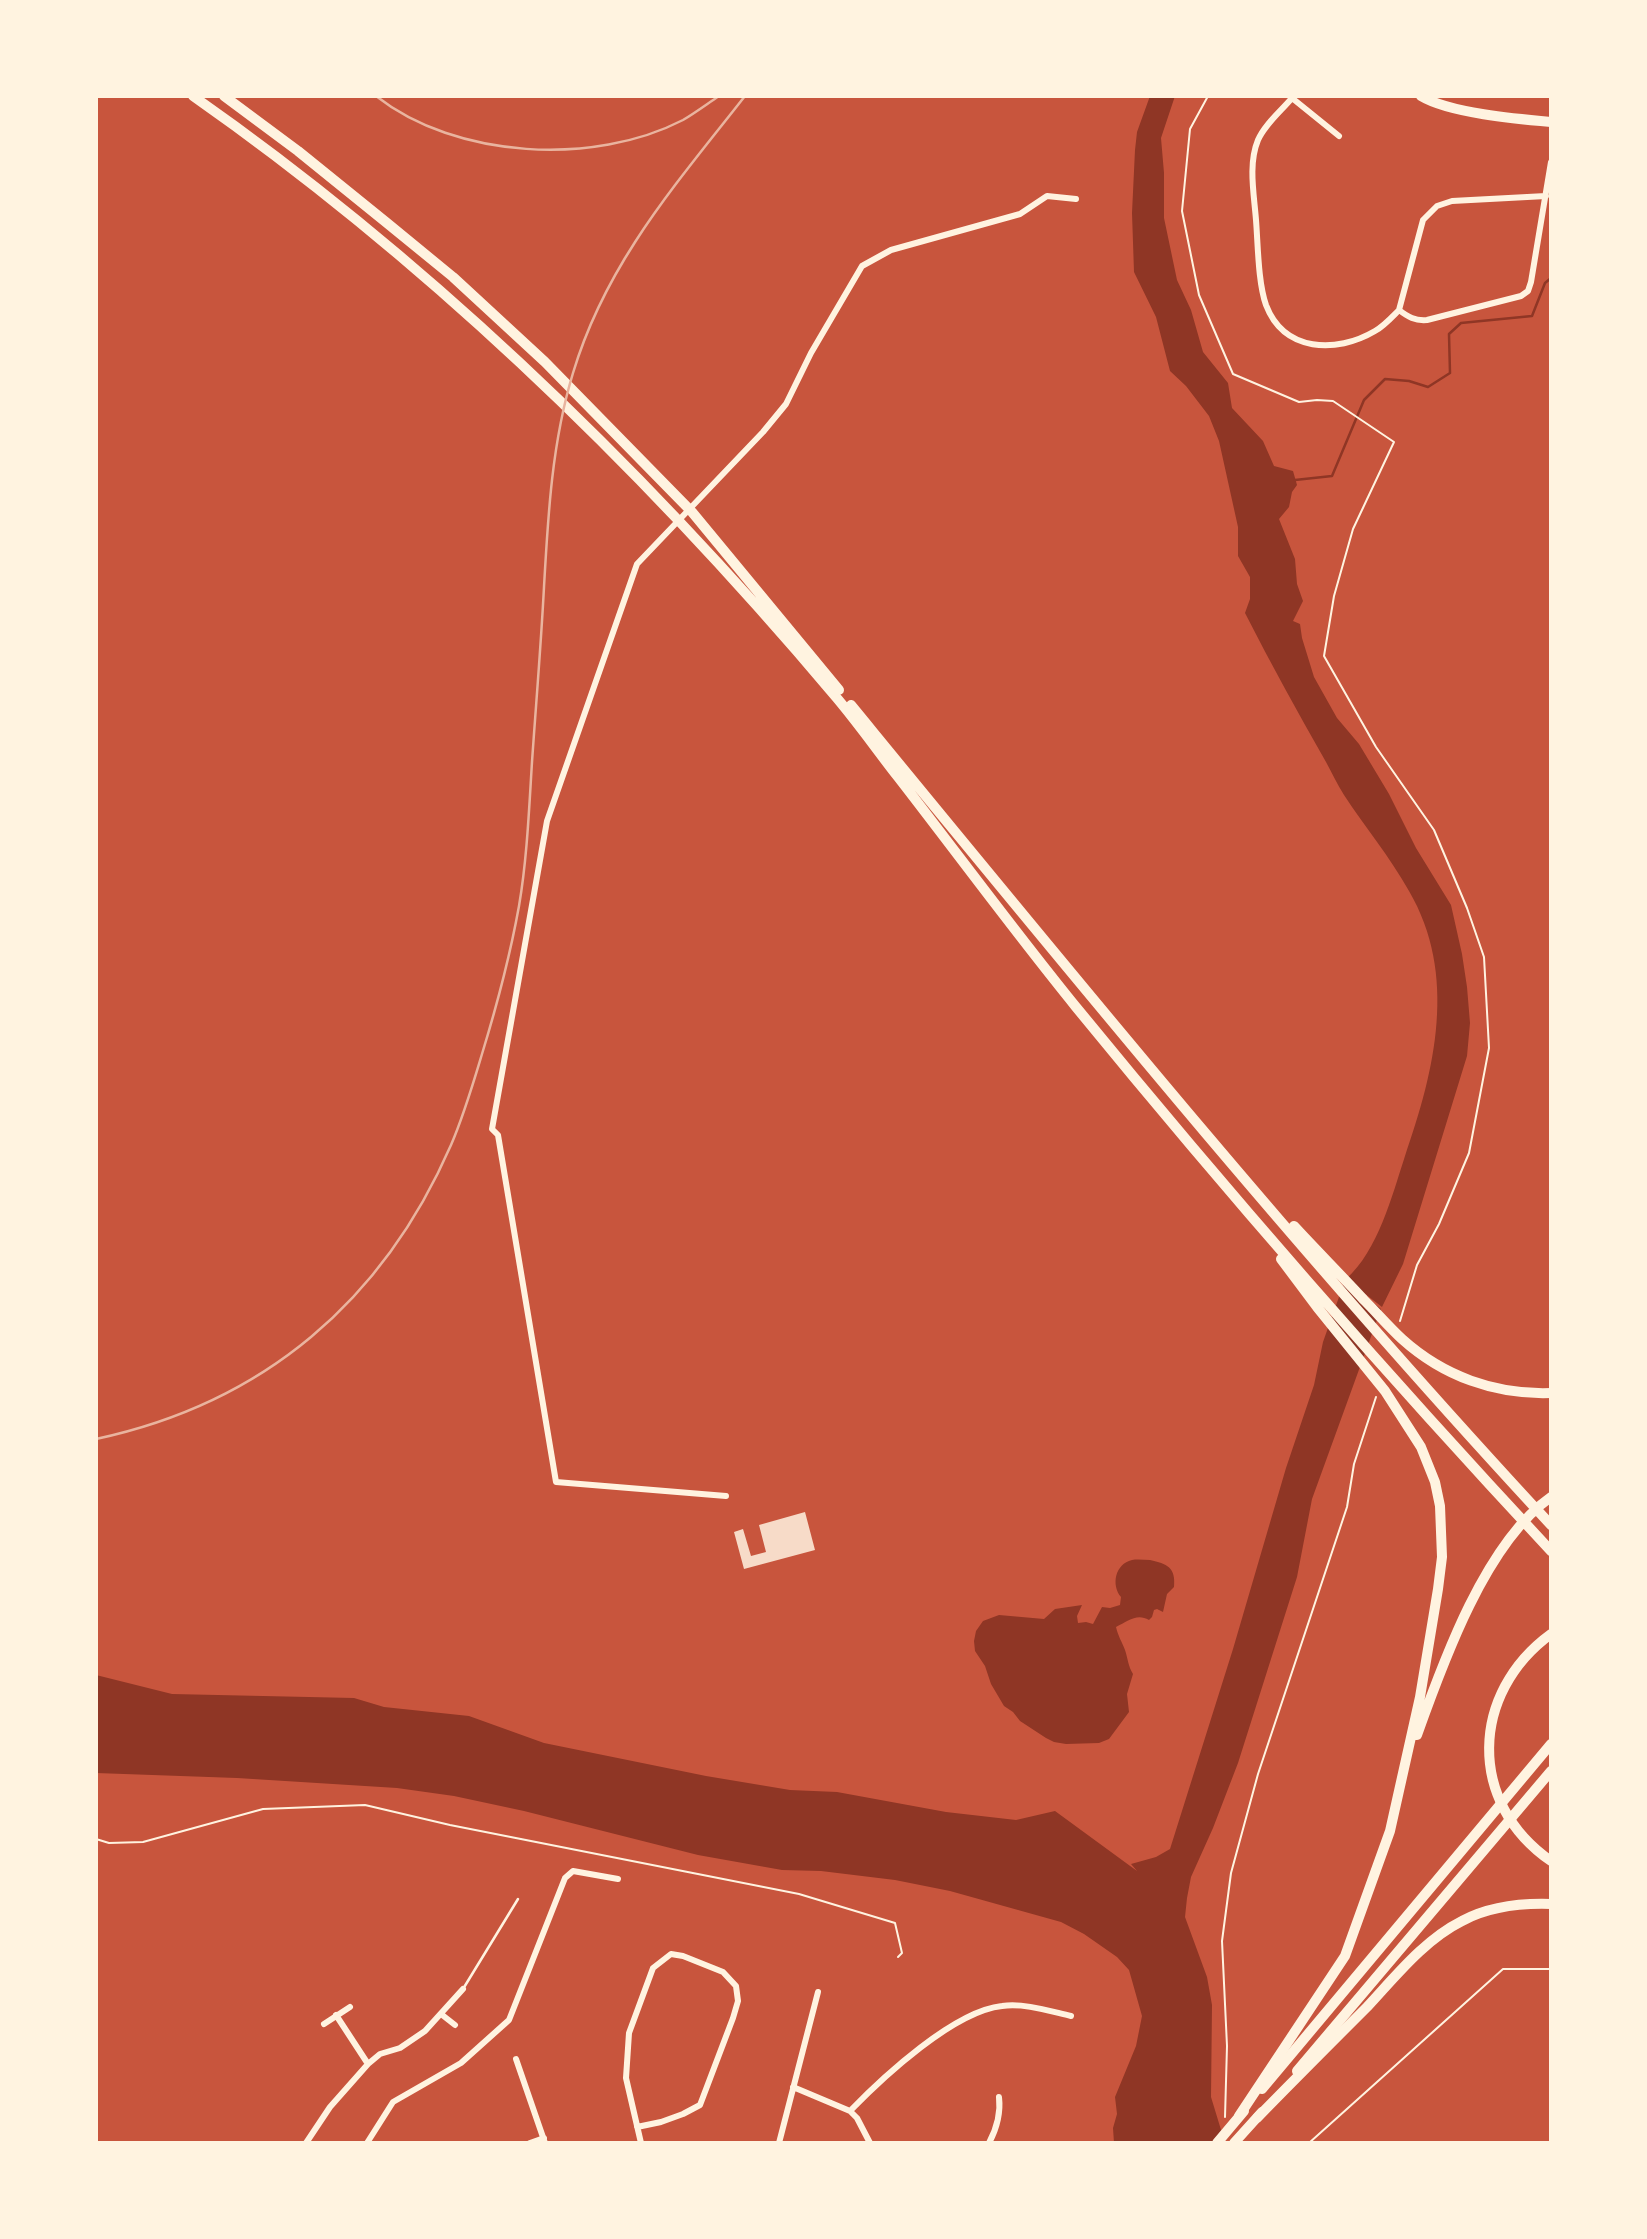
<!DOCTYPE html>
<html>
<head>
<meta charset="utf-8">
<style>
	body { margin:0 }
	#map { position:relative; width:1647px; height:2239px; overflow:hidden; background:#c8553d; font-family:"Source Sans 3",sans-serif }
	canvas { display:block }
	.frame { position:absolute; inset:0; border:98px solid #fff3e0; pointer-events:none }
</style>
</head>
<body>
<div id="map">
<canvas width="1647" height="2239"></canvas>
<div class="frame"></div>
</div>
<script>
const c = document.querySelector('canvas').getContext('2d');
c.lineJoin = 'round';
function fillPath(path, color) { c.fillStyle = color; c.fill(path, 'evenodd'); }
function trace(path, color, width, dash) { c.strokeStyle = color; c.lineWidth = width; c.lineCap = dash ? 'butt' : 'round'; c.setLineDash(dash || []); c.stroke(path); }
const water = new Path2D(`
	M1150,96H1175L1161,138L1164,173V218L1177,280L1191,310L1203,352L1228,383L1232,408L1263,441L1274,466L1293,471L1297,485L1292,492L1289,507L1279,519L1295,559L1297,584L1303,601L1293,621L1300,624L1302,638L1314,677L1337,718L1359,744L1389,794L1416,848L1451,905L1462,954L1467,987L1470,1023L1467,1056L1403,1264L1382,1307L1346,1279C1378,1251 1392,1196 1405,1156C1435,1070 1458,975 1409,891C1390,857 1365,827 1344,795C1337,784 1332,773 1326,762C1298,713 1271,664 1245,613L1250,599V577L1238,556V527L1219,441L1209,416L1186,386L1170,371L1156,317L1134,272L1132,213L1135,150L1137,132Z
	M1345,1280L1381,1309L1312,1499L1297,1577L1238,1763L1213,1828L1191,1877L1187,1898L1185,1917L1207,1977L1212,2005L1211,2097L1225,2143H1114L1113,2128L1117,2114L1115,2097L1136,2046L1142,2016L1129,1970L1117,1957L1084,1934L1061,1922L950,1891L895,1880L821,1871L782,1870L698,1855L524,1811L454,1796L397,1788L237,1778L96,1773V1675L172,1694L354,1698L384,1707L469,1716L544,1743L706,1776L790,1790L837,1792L946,1812L1016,1820L1055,1811L1137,1871L1131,1864L1156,1857L1170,1849L1233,1649L1286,1468L1314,1385L1323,1342Z
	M1150,1560C1167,1564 1176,1567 1174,1587L1167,1594L1163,1612L1157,1609L1154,1610L1152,1617L1149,1620C1137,1613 1128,1621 1116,1627C1118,1636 1122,1642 1125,1650C1128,1659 1128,1666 1133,1674L1127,1694L1129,1712L1109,1739L1099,1743L1066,1744L1054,1742L1046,1738L1020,1721L1013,1712L1004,1706L991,1684L985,1666L975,1651L974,1641L976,1631L983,1621L999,1615L1044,1619L1055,1609L1082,1605L1077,1616L1078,1623L1086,1622L1093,1624L1102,1607L1110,1608L1120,1605L1121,1597C1111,1585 1115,1564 1132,1560C1138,1559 1144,1560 1150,1560Z`);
const stream = new Path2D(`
	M1295,480L1332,476L1364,400L1385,379L1409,381L1428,387L1450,373L1449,334L1461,323L1532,316L1545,283L1551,278`);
const building = new Path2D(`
	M805,1512L815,1550L744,1569L734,1532L743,1529L751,1556L766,1552L759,1525Z`);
const path = new Path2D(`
	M1208,96L1190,129L1182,211L1199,295L1233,374L1299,402L1317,400L1333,401L1394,442L1353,529L1334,596L1324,656L1376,747L1434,830L1467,908L1484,957L1489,1048L1469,1153L1439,1224L1417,1265L1400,1321
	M96,1839L109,1843L143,1842L263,1809L365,1805L450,1825L799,1894L895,1923L902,1953L898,1957
	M1225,2117L1227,2046L1222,1941L1231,1873L1258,1774L1347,1507L1354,1464L1376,1397
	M1309,2143L1503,1969H1551`);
const service = new Path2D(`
	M463,1989L518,1899`);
const minor = new Path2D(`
	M1339,136L1292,98C1281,111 1265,124 1258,140C1248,164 1254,194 1256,220C1258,245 1258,282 1266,305C1284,352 1336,354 1375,331C1384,326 1392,317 1399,310C1408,317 1415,321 1427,320L1521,296L1528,291L1531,282L1551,162
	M1399,310L1423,220L1437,206L1452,201L1546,196
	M726,1496L556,1482L498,1135L492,1129L547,821L637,564L763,432L786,404L811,353L862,266L891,250L1020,214L1047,196L1076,199
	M441,2014L455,2025
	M336,2015L368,2064
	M324,2024L350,2007
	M516,2059L545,2143
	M793,2087L850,2111L857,2118L870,2143
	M850,2111C883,2077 954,2011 1002,2006C1025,2003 1049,2011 1071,2016
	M637,2127L661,2122L683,2114L700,2105L733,2018L738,2001L736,1986L723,1972L683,1956L671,1954L653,1968L629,2033L626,2078L641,2143
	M306,2143L330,2107L368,2064L380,2054L400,2048L425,2031L463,1989
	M367,2143L393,2102L461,2063L509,2020L565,1878L573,1871L618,1879
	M530,2143L544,2138
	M779,2143L818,1992
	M989,2143C997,2128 1001,2114 999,2097`);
const primary = new Path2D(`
	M1421,96C1449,113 1517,119 1551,122
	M1297,2071L1551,1771
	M1262,2089L1551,1744
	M1217,2143L1244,2111
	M1234,2143L1262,2112`);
const motorway = new Path2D(`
	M193,96C434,265 647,473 836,697C858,723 877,750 898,777C957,853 1015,932 1076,1007C1228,1193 1387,1375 1551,1551
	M224,96L298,151L387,223L453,277L545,362L692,512L839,690
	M851,705C1079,983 1306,1261 1551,1525
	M1294,1226C1317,1251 1341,1275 1364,1300C1377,1313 1389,1327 1402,1339C1443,1376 1495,1395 1551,1393
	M1551,1634C1470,1693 1467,1803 1551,1861
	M1417,1735C1443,1662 1486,1542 1551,1497
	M1239,2116L1345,1956L1390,1831L1420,1697L1438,1589L1442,1557L1440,1506L1435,1482L1421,1447L1385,1391L1317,1307L1281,1259
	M1257,2118C1293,2081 1330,2044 1367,2007C1395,1977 1424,1940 1462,1921C1490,1906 1520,1903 1551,1904`);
const rail = new Path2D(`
	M376,96C456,159 594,166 683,120C695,113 707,104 719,96
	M96,1439C264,1403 383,1301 451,1145C464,1115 473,1084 482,1054C497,1005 510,956 519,906C527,859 529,810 532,762C536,704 541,645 544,587C548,515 552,442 573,373C606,263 676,184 745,96`);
fillPath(water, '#8f3625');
trace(stream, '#8f3625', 2.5);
fillPath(building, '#f7dbc8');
trace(path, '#fff3e0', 2);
trace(service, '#fff3e0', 2.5);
trace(minor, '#fff3e0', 6);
trace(primary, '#fff3e0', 10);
trace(motorway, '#fff3e0', 10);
trace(rail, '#e9b49f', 2.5);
</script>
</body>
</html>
